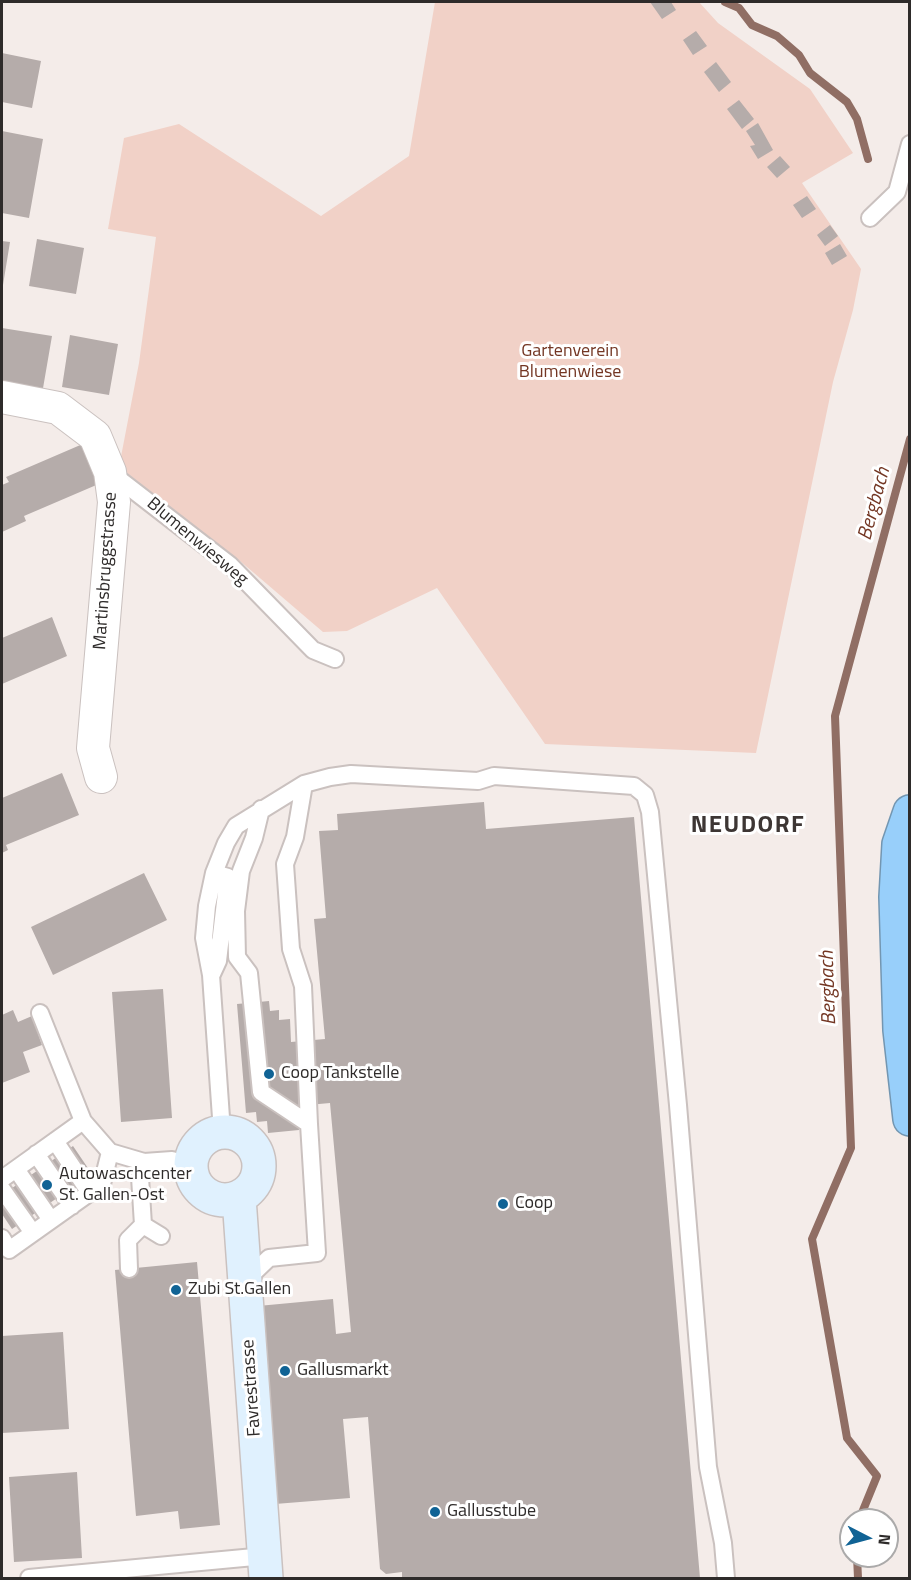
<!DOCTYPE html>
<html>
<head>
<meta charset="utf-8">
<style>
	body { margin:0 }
	#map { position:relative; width:911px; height:1580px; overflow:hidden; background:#f4ece9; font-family:"Titillium Web",sans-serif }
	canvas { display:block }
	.frame { position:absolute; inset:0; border:3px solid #2e2b2a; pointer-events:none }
	.north { position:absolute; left:839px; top:1508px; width:60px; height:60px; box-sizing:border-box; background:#fff; border:2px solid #abaaaa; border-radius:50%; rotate:96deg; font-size:16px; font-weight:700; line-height:24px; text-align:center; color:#2e2b2a }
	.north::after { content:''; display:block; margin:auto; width:21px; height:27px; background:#106395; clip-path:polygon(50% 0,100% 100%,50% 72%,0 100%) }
</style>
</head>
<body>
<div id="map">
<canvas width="911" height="1580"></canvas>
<div class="frame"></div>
<div class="north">N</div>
</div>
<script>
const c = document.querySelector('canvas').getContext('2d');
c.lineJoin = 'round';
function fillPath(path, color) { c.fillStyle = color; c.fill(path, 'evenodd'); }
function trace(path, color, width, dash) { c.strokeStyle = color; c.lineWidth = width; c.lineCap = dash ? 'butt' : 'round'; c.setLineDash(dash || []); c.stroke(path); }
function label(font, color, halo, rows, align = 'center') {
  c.font = font + ' "Titillium Web",sans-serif'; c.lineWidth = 6; c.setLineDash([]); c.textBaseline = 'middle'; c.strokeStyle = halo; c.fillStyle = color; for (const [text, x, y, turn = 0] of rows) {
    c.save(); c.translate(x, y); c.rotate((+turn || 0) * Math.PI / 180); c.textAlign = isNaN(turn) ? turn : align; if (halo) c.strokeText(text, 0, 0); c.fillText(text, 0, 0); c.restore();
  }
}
const green = new Path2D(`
	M435,2H699L718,23L810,89L853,153L802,183L861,269L853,310L833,382L756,753L545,744L437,588L347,631L323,632L240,561L119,467L139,363L156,237L108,229L124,138L179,124L321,216L409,156Z`);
const stream = new Path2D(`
	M725,2L739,8L752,25L777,36L799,55L810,73L847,102L857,119L868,159
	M859,1520L877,1476L847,1438L812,1239L851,1148L835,716L910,439
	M857,1556L858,1578`);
const building = new Path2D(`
	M650,2H671L676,10L662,19Z
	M696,31L707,46L693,55L683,40Z
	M2,53L41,61L32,108L2,102Z
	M716,62L731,82L719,92L704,72Z
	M739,100L754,119L742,129L727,109Z
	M758,123L773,150L758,159L750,146L755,145L746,131Z
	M2,131L43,139L29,218L2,213Z
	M780,156L790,167L777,178L767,167Z
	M807,196L816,209L802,218L793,205Z
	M830,225L838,236L825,246L817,235Z
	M37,239L84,248L76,294L29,286Z
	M2,241L10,242L3,285H2Z
	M840,244L847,256L832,265L825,253Z
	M2,328L52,336L42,394L2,387Z
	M70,335L118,344L109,395L62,387Z
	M85,443L101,483L24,516L26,521L2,532V485L9,482L6,477Z
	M52,617L67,656L2,684V638Z
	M62,773L79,815L6,845L8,850L2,853V798Z
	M484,802L486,829L634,817L700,1578H402V1572L386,1574L380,1569L368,1417L343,1419L350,1498L275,1504L258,1306L333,1299L336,1334L351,1332L330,1103L297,1106L299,1130L268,1133L267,1121L257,1122L256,1112L246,1113L237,1004L269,1001L270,1011L279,1010V1020L290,1019L291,1042L325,1039L314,919L326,918L319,831L338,830L337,814Z
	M144,873L167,920L53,975L31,927Z
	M163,989L172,1118L121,1122L112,992Z
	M13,1010L18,1022L32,1016L42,1045L23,1052L30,1072L2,1083V1015Z
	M73,1146L92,1174L12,1229L2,1214V1195Z
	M197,1262L220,1525L180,1529L178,1511L136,1516L115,1270Z
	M63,1332L69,1429L2,1433V1336Z
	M77,1472L82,1558L14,1562L9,1477Z`);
const lane = new Path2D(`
	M870,218L897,192L910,144
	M111,473L230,565L313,650L335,659
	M261,809L254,838L241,871L236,911L237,957L249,973L261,1092L309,1124
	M212,974L218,961L228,877L214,873
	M40,1013L83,1121L110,1152L144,1162L172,1160L191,1167
	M222,1132L211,975L204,938L207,906L214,873L226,843L236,826L304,784L330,777L351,774L478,781L494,776L634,786L645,795L650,812L678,1105L708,1467L723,1543L726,1578
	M55,1141L90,1193
	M36,1154L72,1206
	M16,1169L51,1220
	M2,1179L83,1121
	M2,1189L33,1233
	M143,1225L161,1236
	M2,1238L9,1250L102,1184L110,1152
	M129,1269L128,1240L143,1225L140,1177L144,1162
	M246,1280L269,1258L317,1253L309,1124L303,986L291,949L285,864L295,837L304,784
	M29,1578L265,1556`);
const street = new Path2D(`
	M2,397L58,408L95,436L110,472L114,502L93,748L101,777`);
const secondary = new Path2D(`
	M191 1166a34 34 0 1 1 68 0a34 34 0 1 1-68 0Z
	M239,1198L266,1578`);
const highway = new Path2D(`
	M910,812L899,844L896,897L900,1030L910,1119`);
const markers = [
	[269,1074,6,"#106395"],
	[47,1185,6,"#106395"],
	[503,1204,6,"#106395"],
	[176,1290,6,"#106395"],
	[285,1371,6,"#106395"],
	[435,1512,6,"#106395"]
];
const parkNames = [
	["Gartenverein",570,352],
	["Blumenwiese",570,373]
];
const streetNames = [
	["Blumenwiesweg",197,542,40],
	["Martinsbruggstrasse",106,571,-86],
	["Favrestrasse",252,1388,-94]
];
const poiNames = [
	["Coop Tankstelle",281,1074],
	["Autowaschcenter",59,1175],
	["St. Gallen-Ost",59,1196],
	["Coop",515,1204],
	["Zubi St.Gallen",188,1290],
	["Gallusmarkt",297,1371],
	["Gallusstube",447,1512]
];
const waterNames = [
	["Bergbach",875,504,-75],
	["Bergbach",829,988,-92]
];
const districtNames = [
	["NEUDORF",748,826]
];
fillPath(green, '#f1d1c7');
trace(stream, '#906e64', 8);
fillPath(building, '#b5acaa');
trace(lane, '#cac1bf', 20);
trace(street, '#cac1bf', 34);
trace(secondary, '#cac1bf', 36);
trace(highway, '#7396b1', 36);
trace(lane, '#fff', 16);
trace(street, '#fff', 32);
trace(secondary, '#e0f1fe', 33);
trace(highway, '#98cffa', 33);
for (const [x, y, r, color] of markers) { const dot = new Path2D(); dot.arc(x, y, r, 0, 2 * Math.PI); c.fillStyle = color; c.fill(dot); trace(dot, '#fff', 2); }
label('18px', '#733623', '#fff', parkNames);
label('18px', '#2e2b2a', '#fff', streetNames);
label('18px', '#2e2b2a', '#fff', poiNames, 'left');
label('italic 20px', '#733623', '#fff', waterNames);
c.letterSpacing = '1.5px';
label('bold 24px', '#3d3634', '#fff', districtNames);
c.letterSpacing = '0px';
</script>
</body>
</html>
